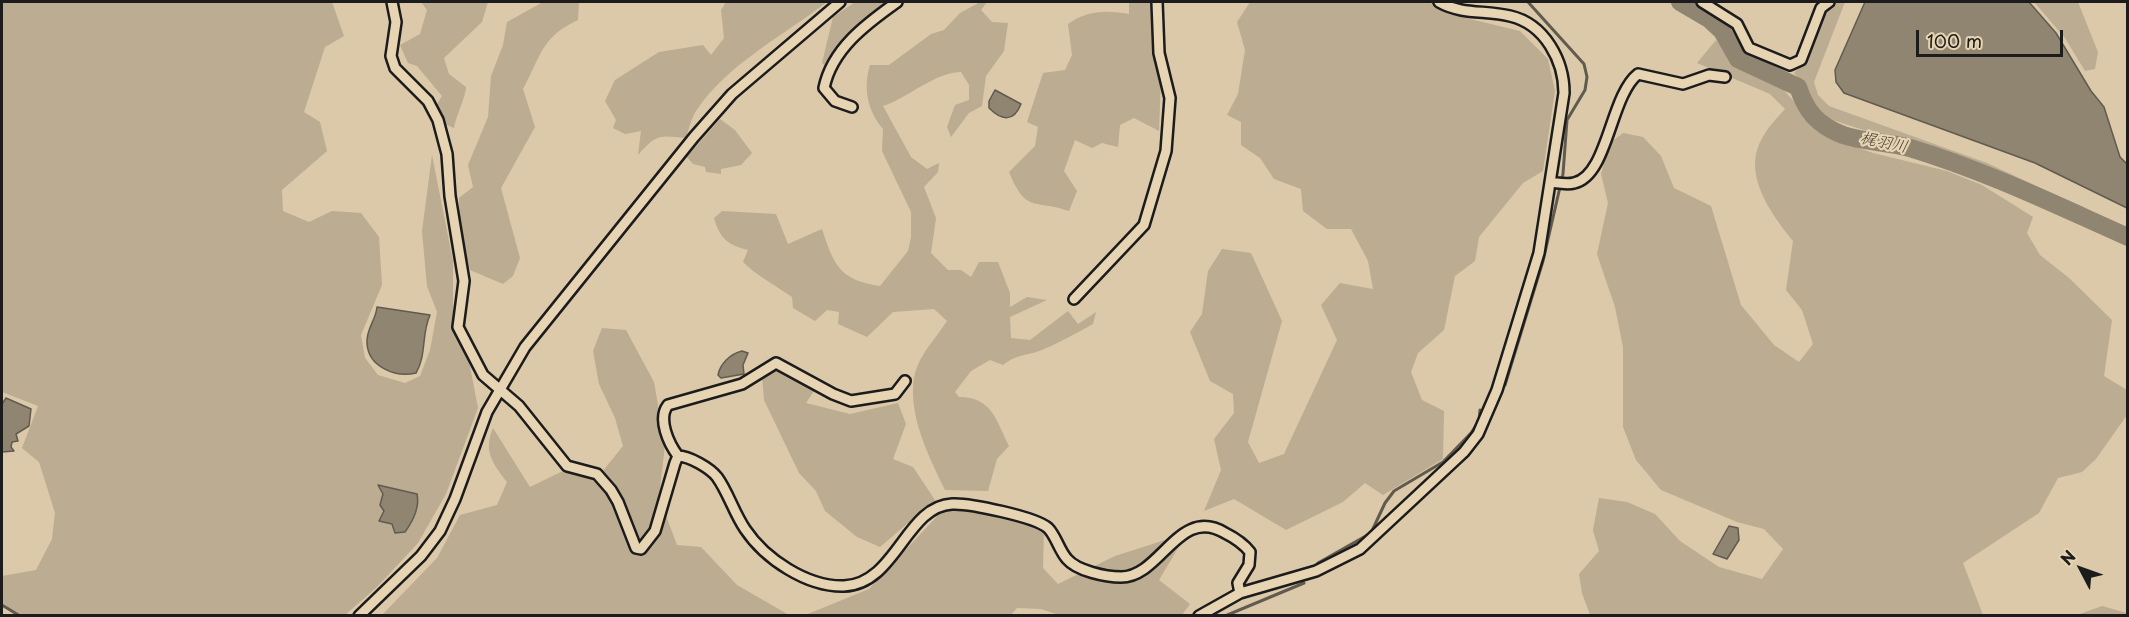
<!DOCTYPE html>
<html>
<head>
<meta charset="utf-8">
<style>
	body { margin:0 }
	#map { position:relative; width:2129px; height:617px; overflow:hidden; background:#dbc9a9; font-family:"Playpen Sans",sans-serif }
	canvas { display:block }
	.frame { position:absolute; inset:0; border:3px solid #1c1c1c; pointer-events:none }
	.north { position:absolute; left:2051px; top:539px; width:60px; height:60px; -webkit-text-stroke:4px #e7d4b2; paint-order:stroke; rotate:311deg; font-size:16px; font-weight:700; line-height:24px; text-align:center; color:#1c1c1c }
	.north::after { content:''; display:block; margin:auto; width:21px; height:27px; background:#1c1c1c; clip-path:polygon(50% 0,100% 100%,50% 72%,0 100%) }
	.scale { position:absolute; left:1916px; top:30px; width:147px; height:27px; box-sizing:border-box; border:3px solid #1c1c1c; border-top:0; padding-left:8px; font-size:18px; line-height:21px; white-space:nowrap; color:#1c1c1c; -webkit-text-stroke:4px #e7d4b2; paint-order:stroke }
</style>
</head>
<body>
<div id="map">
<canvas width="2129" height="617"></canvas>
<div class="frame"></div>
<div class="north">N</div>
<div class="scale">100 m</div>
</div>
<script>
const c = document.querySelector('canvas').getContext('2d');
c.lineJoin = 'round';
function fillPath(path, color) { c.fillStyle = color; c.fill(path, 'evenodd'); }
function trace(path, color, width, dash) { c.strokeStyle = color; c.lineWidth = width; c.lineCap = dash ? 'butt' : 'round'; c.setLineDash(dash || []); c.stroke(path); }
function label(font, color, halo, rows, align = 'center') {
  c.font = font + ' "Playpen Sans","Klee One",sans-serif'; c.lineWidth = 4.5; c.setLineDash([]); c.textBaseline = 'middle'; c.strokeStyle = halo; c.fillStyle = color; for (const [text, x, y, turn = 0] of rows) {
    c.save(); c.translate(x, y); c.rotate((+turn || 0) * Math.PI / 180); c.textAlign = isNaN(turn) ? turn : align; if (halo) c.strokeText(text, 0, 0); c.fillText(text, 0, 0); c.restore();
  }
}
const green = new Path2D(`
	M2,2H332L344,36L325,47L304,112L320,122L327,151L282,190L283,211L309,222L332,211L361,213L379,237L382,285L361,335L365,358L378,375L405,383L420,376L430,350L437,312L427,286L422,231L432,155L453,261V328L468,356L478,408L446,494L418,543L377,587L345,615L20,616L2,603V576L36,570L52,539L55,513L39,462L22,448L38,406L2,392Z
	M421,2H488L482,22L444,58L449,74L466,87C466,96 456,116 454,128L442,123L437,104L442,96L417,66L408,63L400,45L420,34L427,10Z
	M543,2H579L578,20C541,37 541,56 523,89L535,127L501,188L520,258L513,276L503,284L470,270L460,231L459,198L473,187L468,165L488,117L491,76L503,45L507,22Z
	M726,2H827C783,36 727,64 696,111C691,119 689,129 686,138C660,135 656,134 638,155L641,131L625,134L613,128L616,120L605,101L615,80L659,52L703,45L711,55L724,38L721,10Z
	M855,2H891L851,34L827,67L822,63L833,17Z
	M980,2H987L981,10L992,22L1008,23L1004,51L986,76L982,106L969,113L951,137L947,127L955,105L969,100V85L961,72C935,72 908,98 883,106L911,157L927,169L939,163L938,172L924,187L936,218L931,253L948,270H961L971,277L979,262H998L1010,293V307L1027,297L1047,300L1010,317L1011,338L1030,340L1068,311L1078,324L1096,312L1093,324C1076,333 1059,343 1042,350C1026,356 1017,354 1003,365L990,360L971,371L955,392L959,397C992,397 996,420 1009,446L997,459L988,491L945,490C929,457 906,412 915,373C920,354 936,338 947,321L934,309L893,312L867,337L838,324L839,312L827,310L815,321L793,308L792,297C775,285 757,276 743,262L748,250C728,245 720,239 714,218L722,211L776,214L788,244L822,229C834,265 839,280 880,286L908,251L911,237V212L882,151L883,129C867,110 863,88 870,65H889L931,34L944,30L960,13Z
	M1129,2H1153L1161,79L1159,131L1134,118L1120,125L1118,147L1102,143L1092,148L1075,140L1064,171L1077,191L1069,211C1035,199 1026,214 1009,172L1035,146L1038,127L1027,122L1043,73L1065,70L1072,55L1068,24C1087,10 1107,10 1129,14Z
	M1250,2H1429L1449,14L1520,31L1548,59L1555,91L1543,171L1523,183L1479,237L1475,261L1455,276L1444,330L1418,353L1411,372L1422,400L1444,411L1443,459L1383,495L1365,483L1343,502L1286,530L1234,499L1204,511L1221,470L1214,439L1234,413L1233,394L1210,381L1190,332L1202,314L1208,271L1222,249L1251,253L1282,321L1248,442L1259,463L1284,454L1337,340L1321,305L1340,283L1373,289L1368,261L1351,229H1327L1303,211L1301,189L1274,179L1260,158L1241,145V122L1227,115L1238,94L1245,50L1237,22Z
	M1831,2H1845L1814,82L1818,95L1829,106L1987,163L2127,228V233L1994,172L1820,116C1804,103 1808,87 1794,73C1814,55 1816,24 1831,2Z
	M2034,2H2078L2098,52L2095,69L2085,71L2065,38Z
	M1716,40L1734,61L1780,86L1816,125L1837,140L1873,153L1947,171L1982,185L2033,217L2027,233L2040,255L2069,278L2112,320L2104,376L2127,390V415L2096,459L2082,472L2058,478L2039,513L1963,563L1983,615H1590L1582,593L1579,574L1599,551L1593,530L1599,498L1627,502L1655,514L1680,541L1719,567L1762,579L1783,549L1764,529L1737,522L1661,490L1636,460L1623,427V347L1615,307L1597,254L1608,203L1601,174L1610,143L1623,133L1643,137L1661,156L1674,188L1711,206L1741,305L1774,345L1799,362L1813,344L1802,310L1786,290L1793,241C1770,212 1740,172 1764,135C1769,126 1778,117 1785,109L1770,94L1697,63Z
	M720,119L735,130L752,153L741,165L721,169V174L706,172L705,167L693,164L687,157Z
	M602,328L626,330L654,382L665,445L659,497L677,545L701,547L737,585L789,615L381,616L437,558L460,515L497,505L507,482C493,464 483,451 493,428L530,487L567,469L602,472L623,446L615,418L599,384L593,351Z
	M781,366L816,388L806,403L850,414L898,403L906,424L893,459L913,467L935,500L880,547L857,537L825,511L816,491L799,473L764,400L762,376Z
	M942,511H984L1044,528L1043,568L1058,584L1115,556L1187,533L1159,580L1190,604L1182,615H1059L1041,609L1017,608L1010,616H803L869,589Z
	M2102,606L2127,613V615H2077Z`);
const water = new Path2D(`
	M1865,2H2029L2056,33L2091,91L2104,107L2120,157L2127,164V208L2035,163L1844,93L1836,82L1835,70Z
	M995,90L1021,104C1014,122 1002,121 989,108V101Z
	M377,307L430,315C421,335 427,354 416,373C396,378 368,367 367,343C366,329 376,320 377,307Z
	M742,351L748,353L743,365L744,374L721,378L718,375C720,364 730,354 742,351Z
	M6,398L31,409L29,426L16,434L18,441L12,442L11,447L14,451L2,452V404Z
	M378,485L417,494C420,508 413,521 405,532L395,533L392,524L379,521L384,511L380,505L383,494Z
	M1729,526L1738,528L1739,540L1727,559L1713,554Z`);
const stream = new Path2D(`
	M1505,385L1543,261L1563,174L1567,120L1585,90L1587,77L1584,64L1528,2
	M1318,563L1371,533L1385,503L1394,491L1443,462L1471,433L1479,421L1480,410
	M2,605L20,616
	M1225,616L1304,583`);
const river = new Path2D(`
	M1680,2L1709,19L1722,31L1738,59L1798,87C1806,111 1817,125 1843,135C1864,142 1889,142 1910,148C1986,171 2056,205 2128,237`);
const minor = new Path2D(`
	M392,2L396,22L391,56L395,68L428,101L438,120L447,154L450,196L464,281L458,327L483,375L519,406L567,466L597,474L611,490L618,502L636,548L641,549L655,531L675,463L678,456C689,456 710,468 717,477C728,492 734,513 745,529C765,559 807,587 844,586C896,584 906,506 952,504C969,503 1036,517 1048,528C1056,536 1059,550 1067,559C1077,571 1106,577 1121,577C1161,577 1179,505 1225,533C1235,538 1243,543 1250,552L1249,565L1238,583L1240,593
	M1702,2L1737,24L1749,48L1790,65L1801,60L1821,8L1829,2
	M852,107L835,101L824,88C832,49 866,24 897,2
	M1550,182C1558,183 1567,185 1574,183C1608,176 1610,96 1638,74L1683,84L1709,75L1725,77
	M1074,299L1144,225L1166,151L1170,98L1159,53L1157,2
	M678,456C669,444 657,419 668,405L742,384L776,363L833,394L851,401L895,394L905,381
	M359,616L421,556L440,531L455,499L487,412L525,347L694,137L732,94L840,2
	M1199,616L1240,593L1316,571L1360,549L1464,452L1478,434L1497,390L1539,253L1564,93C1564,61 1545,24 1510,16C1485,10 1462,15 1439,2`);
const waterNames = [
	["梶羽川",1884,143,12]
];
fillPath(green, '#bbac92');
fillPath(water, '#8f8571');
trace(water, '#615b4f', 1.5);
trace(stream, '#615b4f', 3);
trace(river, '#8f8571', 18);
trace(minor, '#1c1c1c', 14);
trace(minor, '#e7d4b2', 9);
label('italic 16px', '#44413a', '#e7d4b2', waterNames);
</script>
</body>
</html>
